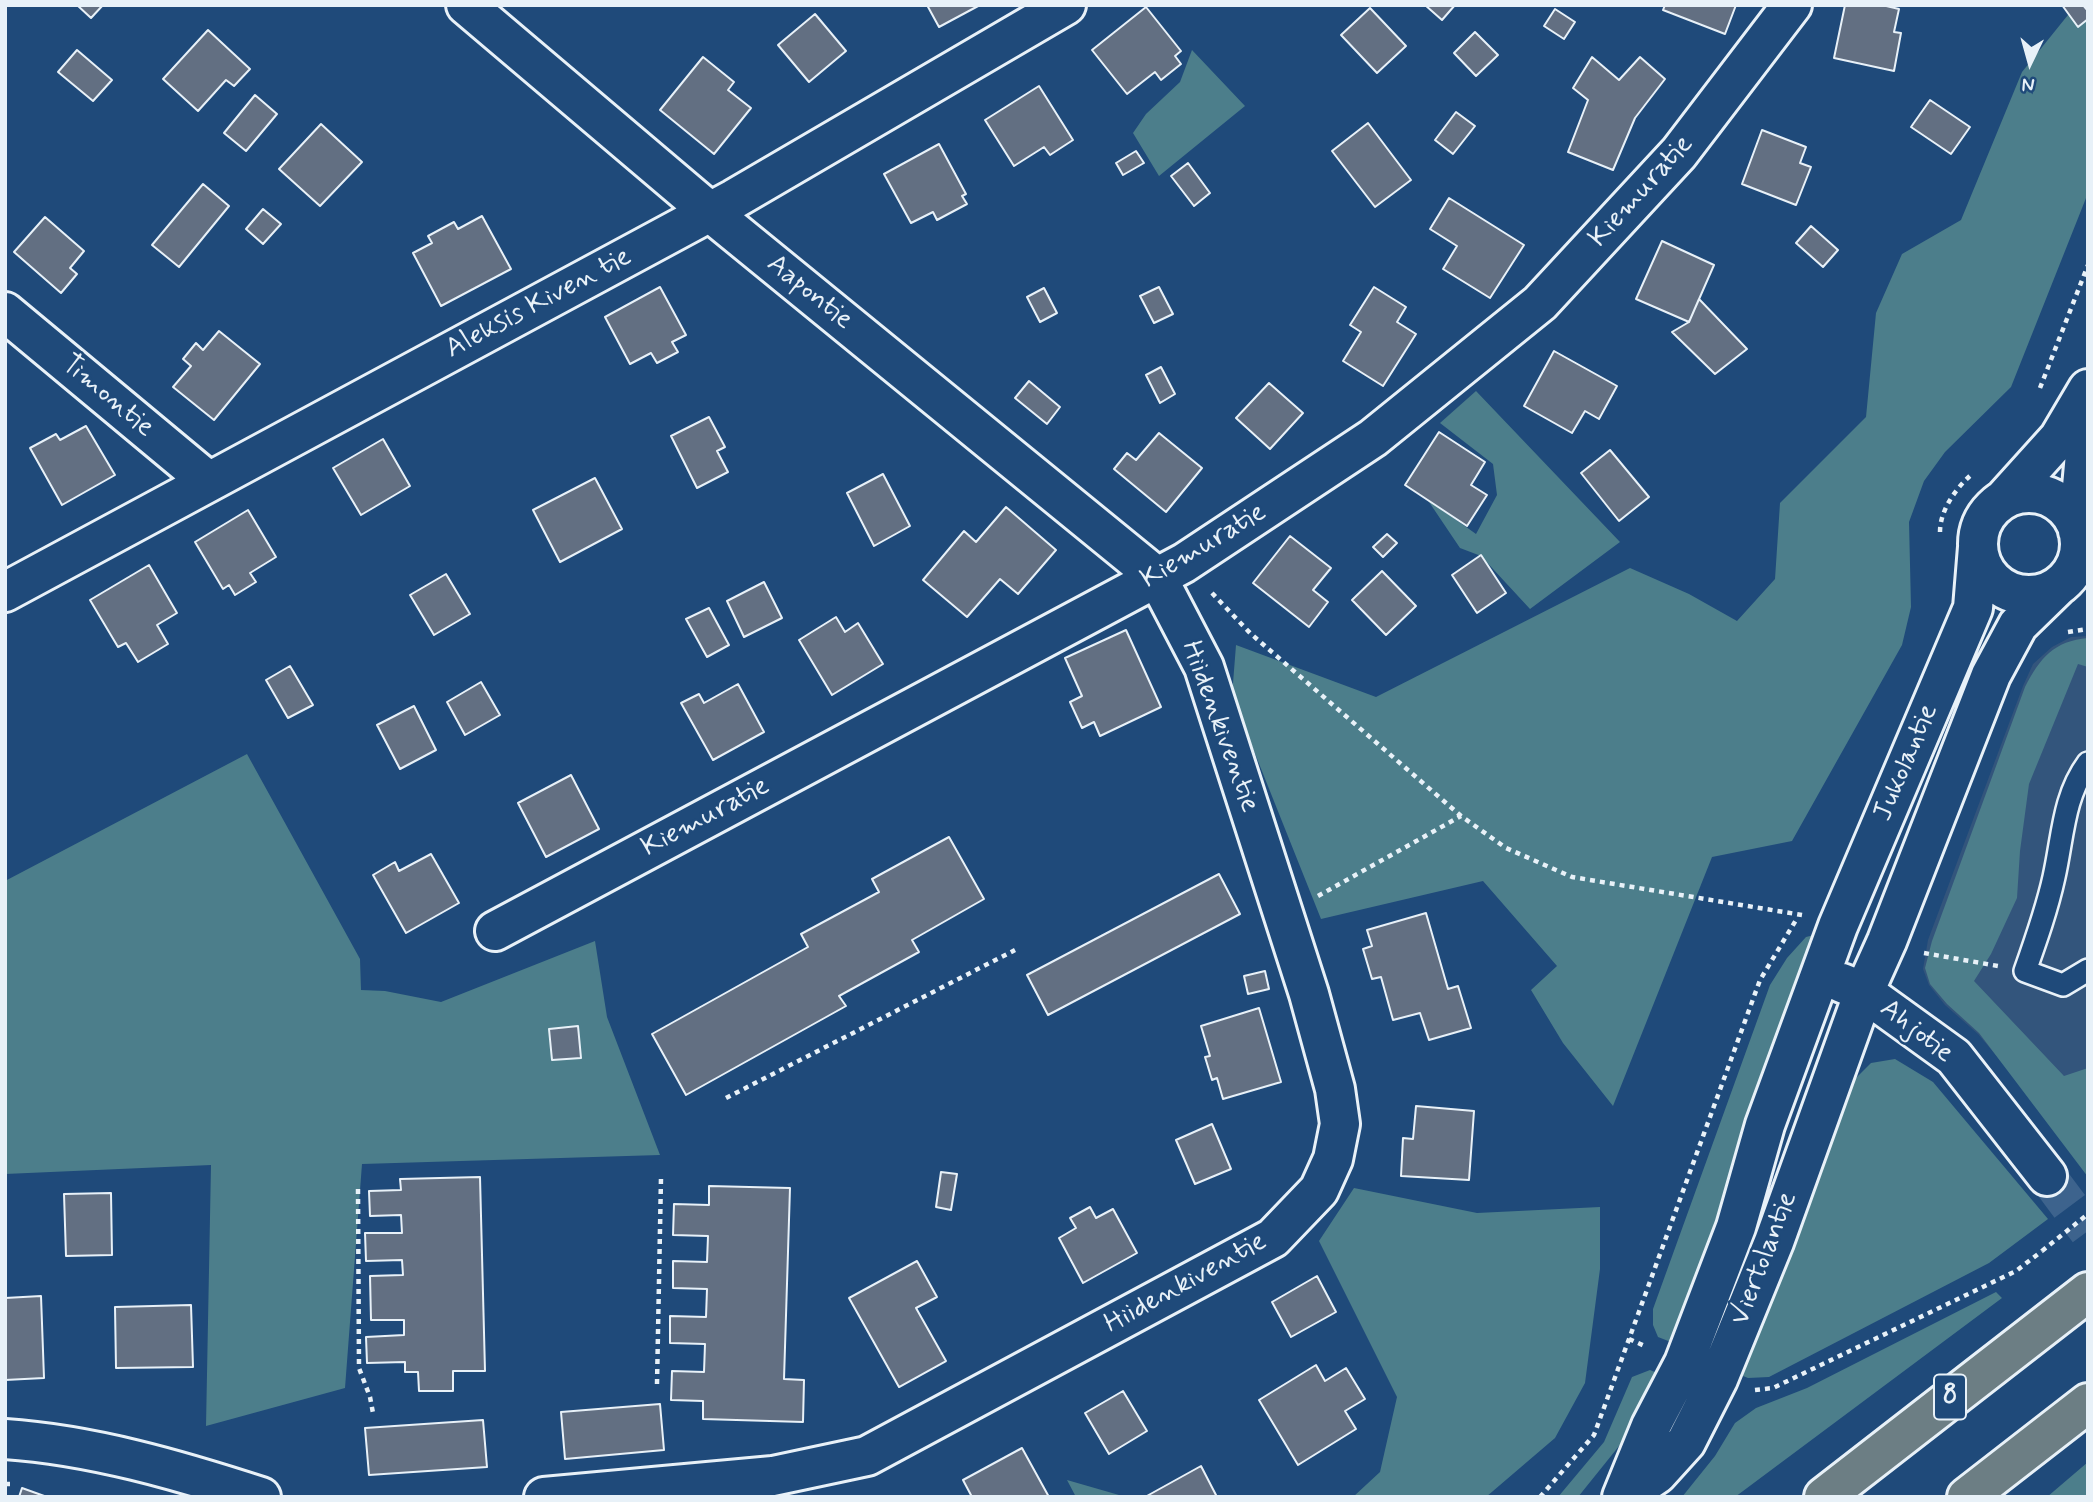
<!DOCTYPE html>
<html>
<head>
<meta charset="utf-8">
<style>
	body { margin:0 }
	#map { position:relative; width:2093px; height:1502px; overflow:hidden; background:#1f4a7a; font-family:Mynerve,sans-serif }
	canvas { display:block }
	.frame { position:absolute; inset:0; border:7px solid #e8f1f8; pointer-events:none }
	.north { position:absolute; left:1995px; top:28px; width:70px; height:70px; -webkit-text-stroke:5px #1f4a7a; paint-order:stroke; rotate:185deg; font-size:19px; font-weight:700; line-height:28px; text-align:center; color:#e8f1f8 }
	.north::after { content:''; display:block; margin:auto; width:24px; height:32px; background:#e8f1f8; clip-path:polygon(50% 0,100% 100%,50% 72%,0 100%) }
</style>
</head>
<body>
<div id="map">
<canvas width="2093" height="1502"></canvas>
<div class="frame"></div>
<div class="north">N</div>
</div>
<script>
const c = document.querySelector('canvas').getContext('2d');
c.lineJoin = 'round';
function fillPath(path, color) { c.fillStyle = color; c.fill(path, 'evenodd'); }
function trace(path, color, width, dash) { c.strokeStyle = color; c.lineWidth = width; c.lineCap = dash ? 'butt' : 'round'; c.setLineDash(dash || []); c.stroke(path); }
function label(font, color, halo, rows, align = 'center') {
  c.font = font + ' Mynerve,sans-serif'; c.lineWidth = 5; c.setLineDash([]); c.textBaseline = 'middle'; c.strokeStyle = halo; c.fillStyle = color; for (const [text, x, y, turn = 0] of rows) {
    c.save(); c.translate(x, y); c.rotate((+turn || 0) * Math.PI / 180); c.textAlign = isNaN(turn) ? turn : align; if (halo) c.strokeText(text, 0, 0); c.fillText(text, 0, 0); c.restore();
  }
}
const built = new Path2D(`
	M2088,636V1144L2077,1151L1978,1034L1945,1005L1929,985L1923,969L1928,940L2023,686L2033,664L2052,647L2071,637Z`);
const green = new Path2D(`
	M2076,5H2088V193L2011,387L1945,452L1924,481L1909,522L1911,607L1902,645L1792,841L1712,857L1613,1106L1563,1043L1531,990L1557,966L1483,881L1321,919L1232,696L1236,645L1376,697L1630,568L1689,594L1737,621L1775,579L1780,503L1866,417L1876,313L1902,254L1961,220L2022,72Z
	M1192,50L1245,106L1159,176L1133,133L1146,114L1180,82Z
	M1476,391L1620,542L1530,609L1481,556L1460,548L1427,499L1476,534L1497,495L1493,464L1440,423Z
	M2088,638V667L2078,664L2029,784L2020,851L2017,898L1991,954L1974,981L2064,1076L2088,1068V1177L1979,1033L1947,1004L1930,984L1925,968L1932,941L2025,687C2040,658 2054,641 2088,638Z
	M247,754L360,959L361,990L385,991L441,1002L595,941L607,1017L660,1155L362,1164L345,1388L206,1426L211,1165L5,1174V881Z
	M1818,934L1725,1223L1676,1344L1658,1337L1653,1325V1309L1770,985L1787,958L1806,937Z
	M1895,1059L1933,1082L2048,1219L1989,1263L1769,1377L1748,1378L1738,1374L1848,1086L1871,1063Z
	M1354,1188L1477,1213L1600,1207V1269L1585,1383L1555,1438L1486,1497H1353L1380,1472L1397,1397L1319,1241Z
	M1996,1292L2002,1298L1735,1497H1682L1715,1456L1735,1423L1756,1408L1807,1388Z
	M1650,1370L1664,1376L1640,1420L1578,1497H1558L1604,1442L1632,1377Z
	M2088,1462V1497H2047Z
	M1067,1480L1119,1495L1120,1497H1076Z`);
const building = new Path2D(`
	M77,5H103L91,18Z
	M927,5H980L939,27Z
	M1425,5H1455L1442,20Z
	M1665,5H1736L1725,34L1663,10Z
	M1845,5H1882L1899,9L1894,32L1901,33L1894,71L1834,58Z
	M2062,5H2083L2088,11V19L2078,27Z
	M1146,7L1181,51L1175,56L1181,64L1161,80L1155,72L1127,94L1092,50Z
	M1370,8L1406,46L1377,73L1341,35Z
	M1555,9L1575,22L1564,39L1544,26Z
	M815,14L846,51L809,82L778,45Z
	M208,30L250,69L234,86L226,80L198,111L163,79Z
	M1475,32L1498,55L1476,76L1454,53Z
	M77,50L112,80L93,101L58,72Z
	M703,57L734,82L728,90L751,108L714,154L660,110Z
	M1592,57L1619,80L1640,57L1665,79L1635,118L1613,170L1568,152L1588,100L1573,88Z
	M1039,86L1073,140L1050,155L1044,147L1014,166L985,120Z
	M255,95L277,114L246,151L224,133Z
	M1930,100L1970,127L1951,154L1911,127Z
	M1456,112L1475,126L1453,154L1435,140Z
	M1368,123L1411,180L1375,207L1332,151Z
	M321,124L362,162L320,206L279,169Z
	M1762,130L1806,147L1800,163L1811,167L1796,205L1742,184Z
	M939,144L966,194L962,196L967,204L937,220L933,212L911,223L884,174Z
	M1136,151L1144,163L1123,175L1116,163Z
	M1188,163L1210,193L1194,206L1171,176Z
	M203,184L229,206L179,267L152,245Z
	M1449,198L1524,245L1490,298L1443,269L1457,246L1430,229Z
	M263,209L281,224L263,244L246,229Z
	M482,216L511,269L441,306L413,253L432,243L428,236L454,222L458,229Z
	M45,217L84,251L70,268L77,274L61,293L14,252Z
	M1811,226L1838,250L1823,267L1796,243Z
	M1662,241L1714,265L1689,322L1636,299Z
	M660,287L686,335L672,342L678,352L657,363L651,353L630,364L605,317Z
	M1159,287L1173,314L1154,323L1140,296Z
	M1374,287L1406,307L1397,322L1416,334L1383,386L1343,361L1361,332L1350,325Z
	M1044,288L1057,313L1040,322L1027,297Z
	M1699,299L1747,349L1715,374L1672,332L1689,322Z
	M219,331L260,364L214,420L173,387L191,366L183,359L196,343L203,350Z
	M1554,351L1617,386L1599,419L1585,411L1572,433L1524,406Z
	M1161,367L1175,394L1160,403L1146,375Z
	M1029,381L1060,407L1047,424L1015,398Z
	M1269,383L1303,413L1270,449L1236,418Z
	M709,417L725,447L717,451L728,472L697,488L671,436Z
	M86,426L115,475L62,505L30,448L56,434L60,440Z
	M1439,432L1485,462L1471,485L1487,495L1467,526L1405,485Z
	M1159,433L1202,468L1166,512L1114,469L1127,453L1136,460Z
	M383,439L410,486L361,515L333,468Z
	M1610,450L1649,497L1619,521L1581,473Z
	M883,474L910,526L874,546L847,493Z
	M595,478L622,529L560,562L533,510Z
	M1006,507L1056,550L1018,594L1000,579L967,617L923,580L964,531L976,542Z
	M248,510L276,557L250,573L256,582L235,595L229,585L223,589L195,542Z
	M1387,534L1397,543L1383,557L1373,547Z
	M1290,536L1331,568L1313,590L1328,602L1309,627L1253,583Z
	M1481,555L1506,593L1477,613L1452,575Z
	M149,565L177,613L157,625L168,644L138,662L126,643L118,647L90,600Z
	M1382,571L1416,606L1386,635L1352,600Z
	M446,574L470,614L434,635L410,595Z
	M764,582L782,618L744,637L727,601Z
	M709,608L729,645L707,657L686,619Z
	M836,617L845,632L858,623L883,664L832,695L799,640Z
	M1126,630L1161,707L1100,736L1094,722L1082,728L1070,702L1082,696L1065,658Z
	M290,666L313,705L288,718L266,680Z
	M481,682L500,715L465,735L447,702Z
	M738,684L764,732L713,760L681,703L699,694L704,703Z
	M414,706L436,750L400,769L377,725Z
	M571,775L599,829L546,857L518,803Z
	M949,837L984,899L912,940L919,952L839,996L846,1006L686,1095L652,1034L808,947L801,934L879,892L872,879Z
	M431,854L459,903L406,933L373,875L395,862L399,871Z
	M1219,874L1240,914L1048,1015L1027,975Z
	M1426,913L1448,989L1458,986L1471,1028L1429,1040L1420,1013L1393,1020L1381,977L1372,979L1363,949L1372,946L1367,930Z
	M1265,971L1269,989L1248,994L1244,976Z
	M1259,1008L1281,1082L1223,1099L1217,1078L1212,1080L1205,1057L1210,1056L1201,1026Z
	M578,1026L581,1058L552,1060L549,1029Z
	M1416,1106L1474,1111L1469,1180L1401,1176L1403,1138L1413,1139Z
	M1212,1124L1231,1169L1195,1184L1176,1140Z
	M941,1172L957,1174L951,1210L936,1207Z
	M480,1177L485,1371H453V1391H419L418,1372H405V1362L367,1363L366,1337L404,1335V1320H371L370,1276L403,1275L402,1260L366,1261L365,1233H402L401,1215L370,1216L369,1191L401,1190L400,1179Z
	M709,1186L790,1188L784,1379L804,1380L803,1422L703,1419V1401L671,1400L672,1371L704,1372L705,1344L670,1343V1316L706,1317L707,1289L673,1288V1261L707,1262L708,1236L673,1235L674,1204L709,1205Z
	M111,1193L112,1255L66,1256L64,1194Z
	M1090,1207L1096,1218L1113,1209L1137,1253L1083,1283L1059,1238L1076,1228L1070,1218Z
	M917,1261L937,1297L916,1308L946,1361L899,1387L849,1298Z
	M1317,1276L1336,1312L1291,1337L1272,1302Z
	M41,1296L44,1378L5,1380V1298Z
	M191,1305L193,1367L116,1368L115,1307Z
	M1316,1365L1325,1381L1346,1368L1365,1399L1345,1411L1356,1429L1298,1465L1259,1400Z
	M1123,1391L1147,1431L1109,1454L1085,1413Z
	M660,1404L664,1450L565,1459L561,1412Z
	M483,1420L487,1467L369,1475L365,1428Z
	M1022,1448L1049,1497H972L963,1480Z
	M1201,1466L1217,1497H1145Z
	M22,1488L47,1497H19Z`);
const secondaryTunnel = new Path2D(`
	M2047,1176L2088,1231`);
const path = new Path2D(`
	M2040,388L2088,265
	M1940,532C1940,510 1956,488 1972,474
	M1212,593L1250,633L1461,816L1506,848L1572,877L1802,915
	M2068,632L2088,629
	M1318,896L1461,816
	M1924,953L1998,966
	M726,1098L1015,950
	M358,1189L359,1368L370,1397L373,1413
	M1629,1339L1647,1347
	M657,1384L661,1178
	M1755,1390L1773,1388L2016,1271L2042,1251
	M5,1484H11
	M1540,1497L1594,1435L1760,980L1796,920`);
const lane = new Path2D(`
	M2076,564L2088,568
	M2088,763C2063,797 2063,837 2054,877C2047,909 2036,940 2025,971L2063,985L2088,970`);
const street = new Path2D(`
	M466,5L710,212L1157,577L1204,667L1309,994L1335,1089L1340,1124L1333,1159L1319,1190L1273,1238L867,1456L773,1476L544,1497
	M5,312L208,481
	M5,592L734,199L1066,5
	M495,931L1184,563L1373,438L1540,303L1679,153L1792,5
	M5,1439C92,1445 178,1470 261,1497`);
const secondary = new Path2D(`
	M1978 544a51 51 0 1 1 102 0a51 51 0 1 1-102 0Z
	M2004,499L2059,438L2088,389
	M2078,531L2088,421
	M1842,983L1864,992L1954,1057L2047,1176
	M1622,1497L1651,1426L1684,1363L1736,1227L1765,1125L1838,926L1973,608L1978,547
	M1623,1497L1657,1474L1686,1442L1718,1379L1774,1242L1864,992L1887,941L1991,675L2018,625L2057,587`);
const highway = new Path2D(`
	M1824,1497L2088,1292
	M1967,1497L2088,1403`);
const pathBridge = new Path2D(`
	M2042,1251L2088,1214`);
const shields = [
	[1950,1397,32]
];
const shieldNames = [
	["8",1950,1397]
];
const streetNames = [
	["Kiemuratie",1642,192,-48],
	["Aapontie",809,293,39],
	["Aleksis Kiven tie",539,304,-28],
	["Timontie",107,397,40],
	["Kiemuratie",1204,547,-31],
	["Hiidenkiventie",1219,727,70],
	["Jukolantie",1907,763,-67],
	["Kiemuratie",706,818,-28],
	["Ahjotie",1916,1032,38],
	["Viertolantie",1765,1259,-69],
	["Hiidenkiventie",1186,1284,-29]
];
fillPath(built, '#33557c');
fillPath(green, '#4c7e8b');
fillPath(building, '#626f82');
trace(building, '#e8f1f8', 2);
trace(secondaryTunnel, '#3d638d', 38, [38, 19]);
trace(lane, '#e8f1f8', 26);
trace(street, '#e8f1f8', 44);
trace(secondary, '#e8f1f8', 44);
trace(highway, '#e8f1f8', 44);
trace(path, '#e8f1f8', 4.5, [5, 5]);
trace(lane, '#1f4a7a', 21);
trace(street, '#1f4a7a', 38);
trace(secondary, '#1f4a7a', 38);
trace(highway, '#6c7e84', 38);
trace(pathBridge, '#e8f1f8', 4.5, [5, 5]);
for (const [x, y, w] of shields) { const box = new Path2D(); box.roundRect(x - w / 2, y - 22.5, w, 45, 5); c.fillStyle = '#1f4a7a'; c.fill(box); trace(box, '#e8f1f8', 2); }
label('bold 26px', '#e8f1f8', null, shieldNames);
label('28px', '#e8f1f8', '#1f4a7a', streetNames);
</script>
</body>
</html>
